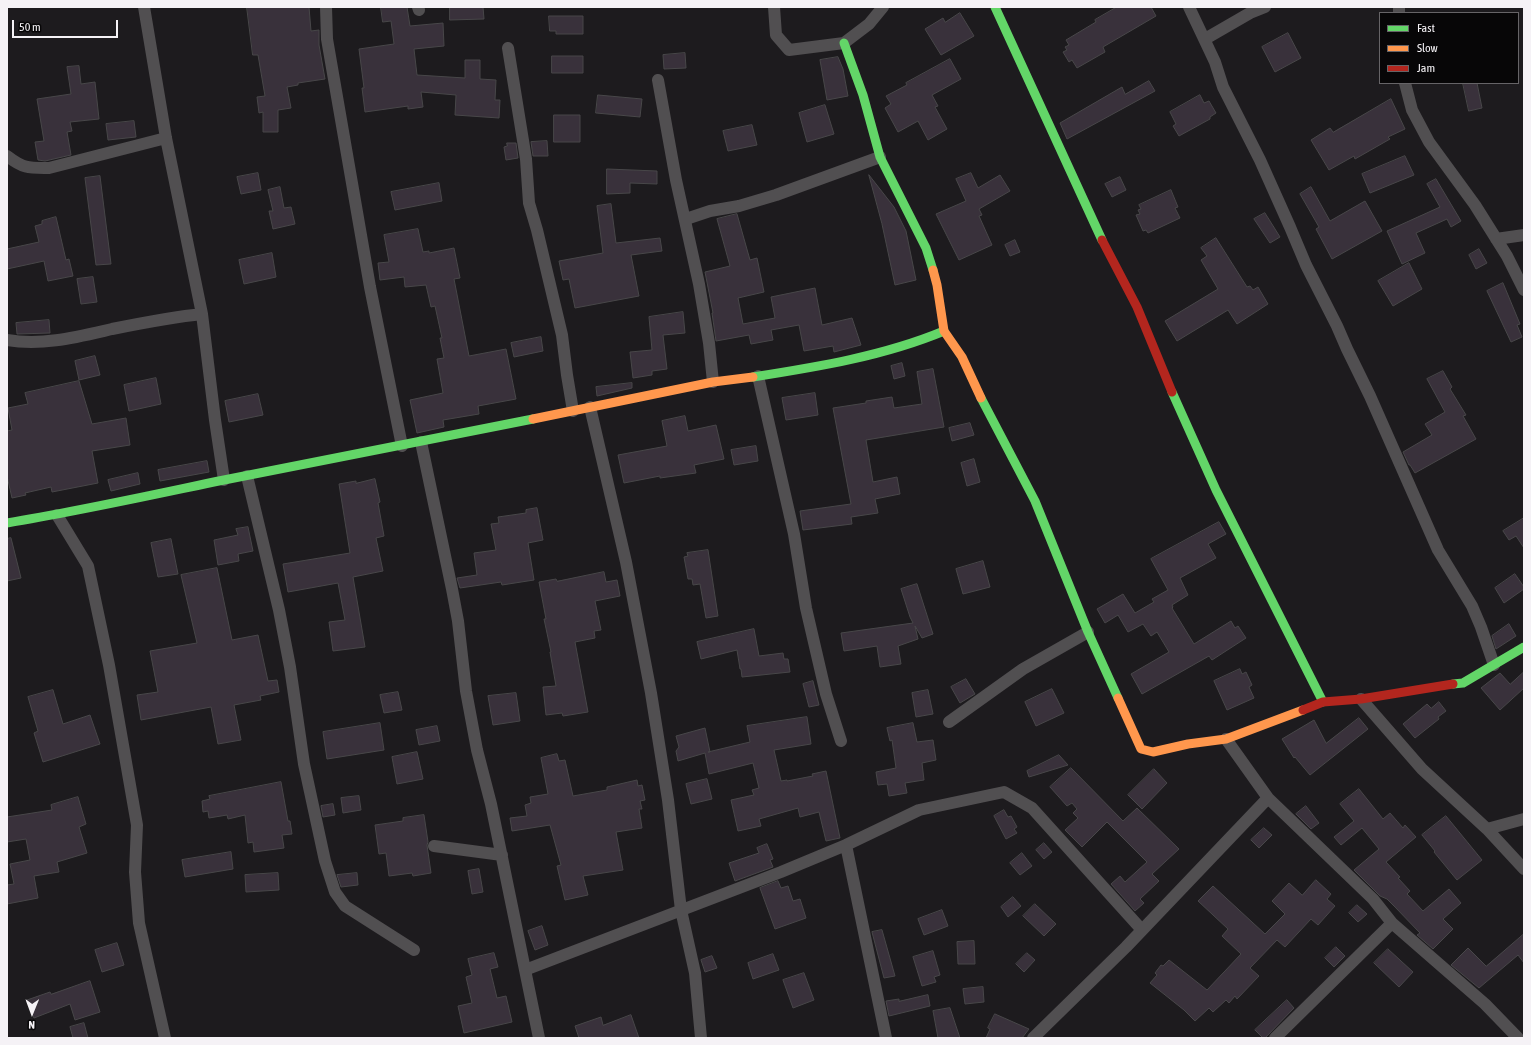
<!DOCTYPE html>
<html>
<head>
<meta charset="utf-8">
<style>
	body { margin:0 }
	#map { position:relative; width:1531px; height:1045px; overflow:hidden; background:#1d1b1e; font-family:"Asap Condensed",sans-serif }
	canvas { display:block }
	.frame { position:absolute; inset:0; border:8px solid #f5f2f6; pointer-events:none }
	.legend { position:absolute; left:1379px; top:12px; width:140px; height:72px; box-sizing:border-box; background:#070607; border:1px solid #666467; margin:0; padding:5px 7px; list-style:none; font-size:12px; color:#f5f2f6 }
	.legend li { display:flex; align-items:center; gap:8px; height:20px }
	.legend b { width:20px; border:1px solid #666467 }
	.north { position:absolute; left:12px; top:993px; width:40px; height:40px; -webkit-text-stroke:3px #070607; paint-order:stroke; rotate:181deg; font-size:11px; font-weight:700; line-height:16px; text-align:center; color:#f5f2f6 }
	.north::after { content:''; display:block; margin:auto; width:14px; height:18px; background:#f5f2f6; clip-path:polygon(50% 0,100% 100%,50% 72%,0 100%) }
	.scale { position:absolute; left:12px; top:20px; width:106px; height:18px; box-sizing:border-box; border:2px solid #f5f2f6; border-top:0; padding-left:5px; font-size:12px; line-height:14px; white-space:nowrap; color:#f5f2f6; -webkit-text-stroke:3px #070607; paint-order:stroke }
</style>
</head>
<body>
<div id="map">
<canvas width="1531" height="1045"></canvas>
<div class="frame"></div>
<ul class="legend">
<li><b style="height:5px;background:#63d668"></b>Fast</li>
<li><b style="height:5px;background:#ff974d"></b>Slow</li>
<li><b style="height:5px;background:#b3261e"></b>Jam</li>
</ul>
<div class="north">N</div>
<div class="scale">50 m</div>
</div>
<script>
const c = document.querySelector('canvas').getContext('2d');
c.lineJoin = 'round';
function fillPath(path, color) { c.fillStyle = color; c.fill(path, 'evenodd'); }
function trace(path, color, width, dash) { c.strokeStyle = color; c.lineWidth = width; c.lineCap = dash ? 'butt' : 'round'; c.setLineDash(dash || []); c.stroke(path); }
const building = new Path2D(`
	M247,7H309L311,31L319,30V45L325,79L298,83V85L287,87L291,108L278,110V132H263V112L259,113L257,97L265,96L258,55H253Z
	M381,7H407L410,26L443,23L444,46L414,49L417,75L465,78V60H480V79L496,80L495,100H500L499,118L455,115L456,95L421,92L423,107L408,109V106L365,112L362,88H364L359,49L394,44L391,21L383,22Z
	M450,7H483L484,19L450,20Z
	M1117,7H1151L1156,16L1103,47L1105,52L1077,68L1072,60L1069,62L1063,52L1067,50L1065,47L1069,45L1066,40L1096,22L1095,20Z
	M960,13L974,36L941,55L925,29L943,18L945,22Z
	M549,16H583V34H556V31H550Z
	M1288,33L1301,58L1275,72L1262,47Z
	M685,53L686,68L664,69L663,55Z
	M552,56H583V73H552Z
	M838,57L843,69L848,96L827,100L820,60Z
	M950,59L961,79L932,95L938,106L935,107L947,129L928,140L918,121L898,132L885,108L891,104L886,96L907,85L906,83Z
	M79,66L81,84L95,82L99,119L70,122L72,131L67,132L71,155L45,161L38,160L35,142L44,141L37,99L71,94L67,67Z
	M1149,81L1155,91L1067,139L1060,123L1122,87L1125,94Z
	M1463,83H1477L1482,108L1469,111Z
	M598,95L642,99L640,117L596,113Z
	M1200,95L1204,103L1209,101L1216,113L1210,117V119L1179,136L1173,126L1176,124L1170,112Z
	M1391,99L1405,129L1388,137L1390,139L1355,159L1354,156L1329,170L1311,140L1330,128L1333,132Z
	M825,105L834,134L807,142L799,113Z
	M554,115H580V142H554Z
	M134,121L136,137L108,140L106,124Z
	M752,125L757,145L728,151L723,131Z
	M547,141L548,156H533L531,142Z
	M507,143H516L518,158L506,160L504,147L507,146Z
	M1405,156L1414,175L1370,193L1362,174Z
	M607,169L657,171V184L630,183V193L607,194Z
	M258,173L261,190L241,194L237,177Z
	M971,173L978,188L1000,175L1010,191L979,209L982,215L979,216L992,245L959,260L936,214L966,201L956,179Z
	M869,175L894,207L906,231L916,280L895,285L882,224Z
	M100,176L111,264L96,265L85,178Z
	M1120,177L1126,190L1112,197L1105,184Z
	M1436,179L1461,221L1451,227L1447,219L1416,233L1425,253L1402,264L1387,231L1440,207L1427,184Z
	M439,183L442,201L395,210L391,192Z
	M280,187L284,208L291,207L295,224L273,229L269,211H273L268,190Z
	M1311,187L1330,221L1365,201L1382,231L1332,259L1316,229L1319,227L1300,194Z
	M1171,190L1178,207L1175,208L1180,218L1148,233L1146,230L1143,231L1136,215L1140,214L1138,210L1141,209L1139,205Z
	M611,204L616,243L660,238L662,251L631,255L639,296L575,308L569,279L563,280L559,261L603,253L597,206Z
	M1265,213L1280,237L1270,243L1254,219Z
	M737,214L750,260L757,258L764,292L738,298L743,324L775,318L771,297L815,288L822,325L852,318L861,345L834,352L833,346L804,351L799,325L771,330L773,340L751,344L749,335L716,341L712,313H713L705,272L730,266L717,219Z
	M56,217L66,260L69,259L73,276L48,281L44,261L7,269V249L39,242L35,226L42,224V221Z
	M418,229L423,252L429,251V253L454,248L460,278L454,279L469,356L506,349L516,399L478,406L479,414L443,420L444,427L417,433L410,400L443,393L437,359L444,358L440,338H442L435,306L431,307L426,285L405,287L404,277L380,280L378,263L389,262L384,235Z
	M1216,238L1247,287L1250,286L1253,290L1258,287L1268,304L1237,324L1228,310L1177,341L1165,321L1218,289L1201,260L1207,256L1201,248Z
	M1015,240L1020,252L1010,256L1005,245Z
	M1479,249L1487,263L1476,269L1469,255Z
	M272,253L276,277L244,284L239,260Z
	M1409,263L1422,289L1393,306L1378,281Z
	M93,277L97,302L81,304L77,279Z
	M1503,283L1520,324L1517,325L1522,337L1511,342L1487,291Z
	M683,312L685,333L663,335L667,369L652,371V375L633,378L630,352L652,350L649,317Z
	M49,320L50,333L17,334L16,323Z
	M541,337L543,351L514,357L511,343Z
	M95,356L100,375L79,380L75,361Z
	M902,363L905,376L894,379L891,366Z
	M933,369L944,427L866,440L873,482L897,477L900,494L875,499L878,513L851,517L852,524L803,530L800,511L851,504L833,408L866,403V401L892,397L894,408L922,404L917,372Z
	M1443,371L1452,387L1450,389L1466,415L1463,416L1476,439L1415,473L1410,465H1409L1403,452L1432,435L1425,424L1445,412L1427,379Z
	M156,378L161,404L129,411L124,385Z
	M79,381L92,424L126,418L130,445L92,451L98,483L52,492L51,487L25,493L26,495L12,498L7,476V431L12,430L8,408L28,404L25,393Z
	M632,383V388L597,396L596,387Z
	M815,393L818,415L786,420L782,398Z
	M258,394L263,415L229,422L225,401Z
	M685,416L688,431L716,425L724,459L694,465L696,473L660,478V476L624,483L618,455L667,446L662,421Z
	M970,423L974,435L952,441L949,428Z
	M756,446L758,461L734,465L731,450Z
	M974,459L980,482L967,486L961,463Z
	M207,461L209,472L160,481L158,470Z
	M138,473L140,484L111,491L108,480Z
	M375,479L380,502L378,503L384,536L376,538L383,571L353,577L365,647L333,651L329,622L345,620L338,583L288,592L283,564L350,553L339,484L356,481V483Z
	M537,508L543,540L528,543L534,580L502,585L501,582L460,588L457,578L477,575L474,553L496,550L491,524L499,523L498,517L526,513V510Z
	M1524,518V548L1516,536L1509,540L1503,531Z
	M1219,522L1226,534L1208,544L1216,558L1180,578L1188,595L1172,605L1173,607L1172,608L1194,644L1231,621L1235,628L1238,626L1246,638L1212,660L1209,656L1142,694L1131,674L1169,652L1157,632L1151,636L1143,624L1128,632L1118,615L1105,623L1097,609L1123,594L1135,613L1154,602L1152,599L1168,590L1151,559Z
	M248,527L253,551L238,554L239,561L218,565L214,540L238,535L236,529Z
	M11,538L21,578L7,581V539Z
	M171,539L178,574L158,577L151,543Z
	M708,550L718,616L706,618L700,584L693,585L692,579H688L684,557L688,556L687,553Z
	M983,561L990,587L963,594L956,569Z
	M217,568L232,640L258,635L268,681L277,680L279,692L260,696L261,700L234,705L241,740L218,744L211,707L141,720L137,695L158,692L150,651L197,643L181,575Z
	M604,572L606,582L617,580L620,596L595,601L601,630L594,631L595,638L575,642L588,712L563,716L562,713L546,715L543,687L556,686L550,652H551L544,619H546L539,582L556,579L557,581Z
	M1515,574L1524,587V589L1504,603L1495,588Z
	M917,584L933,634L922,638L915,626L918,639L898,646L901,664L880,667L877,646L844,651L841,633L913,623L910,617L901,589Z
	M1509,624L1516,636L1496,649L1492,636Z
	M754,629L759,656L783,653L784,659H788L790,672L742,677L741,669H740L737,650L701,659L697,642Z
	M1240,669L1242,674L1246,672L1252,685L1249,687L1254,698L1227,710L1214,681Z
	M1524,672V688L1500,710L1481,688L1500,673L1510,684Z
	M966,679L975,694L960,703L951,687Z
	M813,681L819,705L809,707L803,684Z
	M1052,689L1064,713L1036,726L1025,702Z
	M53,690L63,724L90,715L100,744L43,762L34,733L38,731L28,697Z
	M928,690L933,714L916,717L912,693Z
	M398,692L402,710L384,713L380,695Z
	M516,693L520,721L493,725L488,696Z
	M1439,702L1446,711L1438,717L1439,719L1415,738L1403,724L1427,704L1431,708Z
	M807,717L811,744L774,750L781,781L787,780V781L813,776L812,774L826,771L840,838L826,841L819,812L800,817L798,808L759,819L761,826L738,831L731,800L754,795L752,790L759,788L753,763L709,774L705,753L678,761L676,751L679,747L676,736L705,728L710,752H708L750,742L747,726Z
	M1359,718L1368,729L1310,775L1295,757L1294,758L1282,739L1314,720L1326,743Z
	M380,723L384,750L327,759L323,732Z
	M913,723L917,742L933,740L936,760L922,763L924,780L905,783L907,793L889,796L887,784L878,785L876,772L896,768L892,740L890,741L887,728Z
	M437,726L440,741L419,745L416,730Z
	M417,752L423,779L397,784L392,757Z
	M557,754L559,761L565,760L573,796L607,790V787L637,780L638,786L642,785L645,800L640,801L642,809H639L642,828L616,832L623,870L583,876L588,895L565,900L557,866L561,865L550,825L512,831L510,818L527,816L525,805L531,803L530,797L548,794L541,758Z
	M1059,755L1068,765L1029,777L1027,771Z
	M1071,768L1123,821L1137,808L1179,849L1152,874L1159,881L1140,899L1144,903L1135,911L1111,884L1120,876L1125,882L1147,862L1107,822L1082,847L1065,830L1078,818L1073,813L1077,809L1072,803L1067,806L1050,787Z
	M1154,769L1167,783L1142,809L1128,795Z
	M707,779L712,799L691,804L686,784Z
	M281,782L288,821H290L292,834L282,835L284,848L254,852L253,842L248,843L245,815L228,819L227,815L209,818L208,811L203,812L202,801L210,799L209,796Z
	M1359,789L1383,819L1390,813L1403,828L1405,825L1416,837L1386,862L1400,877L1398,878L1410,891L1407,894L1423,911L1449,889L1461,903L1443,919L1453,929L1433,949L1417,935L1420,933L1394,906L1387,899L1380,896L1354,870L1379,849L1362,828L1341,845L1334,837L1354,821L1340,804Z
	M359,796L361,810L343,813L341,798Z
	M78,797L86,824L79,827L87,853L57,862L59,872L34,876L38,898L7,904V885L14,884L10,864L30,860L26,839L7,842V817L52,810L51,805Z
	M333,804L335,815L323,817L321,806Z
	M1306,806L1319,823L1311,829L1296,814Z
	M1004,810L1008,817L1011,816L1017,827L1014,829L1017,833L1006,839L994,816Z
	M424,815L428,842L427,845L431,873L413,876L412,873L389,876L386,853L379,854L375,825L403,821V818Z
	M1446,816L1482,860L1457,880L1434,852L1435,851L1422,835Z
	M1264,828L1272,835L1259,848L1251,840Z
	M1044,843L1052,852L1044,859L1036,850Z
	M767,844L773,859L770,860L773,867L735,881L729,863L759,853L757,848Z
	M231,852L233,869L185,877L182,860Z
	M1022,853L1032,866L1020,875L1010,863Z
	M479,869L483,892L472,894L468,871Z
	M278,873L279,890L246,892L245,875Z
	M357,873L358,885L341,887L337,875Z
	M1316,880L1331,894L1327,899L1335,906L1318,925L1311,919L1285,947L1277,940L1250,968L1259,976L1237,999L1235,996L1229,1003L1226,1000L1213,1012L1209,1008L1195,1021L1184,1010L1150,983L1157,975L1155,973L1161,965L1163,966L1169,960L1207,990L1241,954L1222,936L1228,929L1198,901L1213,886L1265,934L1285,914L1272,901L1289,883L1302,895Z
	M778,881L781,888L788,886L793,901L800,899L806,918L775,929L760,888Z
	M1013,897L1021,906L1008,917L1001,907Z
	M1035,904L1056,924L1044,936L1023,916Z
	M1357,905L1367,914L1358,922L1349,913Z
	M942,910L948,926L924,935L918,919Z
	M542,926L548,945L535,950L528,931Z
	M882,930L895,976L884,978L872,932Z
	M1524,934V963L1518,955L1479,988L1451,965L1468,948L1486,966Z
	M974,941L975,964H958L957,942Z
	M117,943L124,965L102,972L95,950Z
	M1336,947L1345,956L1334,967L1325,958Z
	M1388,949L1413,972L1399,987L1374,963Z
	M933,951L940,975L934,977L936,982L922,986L913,957Z
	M494,953L498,967L490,969L497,998L506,996L512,1022L464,1033L458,1006L472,1003L466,977L472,975L468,959Z
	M1027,953L1035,960L1024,972L1016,964Z
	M773,954L779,970L753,979L748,963Z
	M712,956L717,968L705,972L701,960Z
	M804,973L814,1000L793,1008L783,980Z
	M90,981L100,1012L75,1020L70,1004L34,1018L33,1016L27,1000L50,992L51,994Z
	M983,987L984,1002L965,1004L963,989Z
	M928,995L930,1006L889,1016L886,1001L899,999V1001Z
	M1287,1000L1294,1008L1265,1038H1263L1255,1030Z
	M950,1008L960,1038H938L933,1011Z
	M995,1014L1029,1029L1022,1038H986L990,1029L988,1028Z
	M631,1015L639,1038H579L575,1026L601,1017L603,1025Z
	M84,1023L88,1038H73L70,1027Z`);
const street = new Path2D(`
	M144,7L166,138L202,314L215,420L224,480
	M326,7L327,39L370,287L402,446
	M418,7L419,10
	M774,7L776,35L789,50L844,43L869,24L883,7
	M1189,7L1215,62L1223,87L1260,160L1290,227L1306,265L1337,326L1347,349L1370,396L1438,550L1472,606L1481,627L1494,665
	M1399,13V7
	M1205,39L1250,13L1265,7
	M508,48L526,159L529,203L537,230L562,335L567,375L573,411
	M658,80L676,180L699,284L709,343L713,382
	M1405,83L1412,110L1429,142L1475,205L1507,256L1524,290
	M7,156C24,169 29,168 49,168L166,138
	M686,219L710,211L739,206L776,195L880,157
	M1496,239L1524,235
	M7,340C43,346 77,337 112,329C142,323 172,317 202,314
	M758,376L794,534L806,608L826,694L841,741
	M590,407L626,562L651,693L668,800L681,910L695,973L701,1038
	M421,442L452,589L458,621L466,691L477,750L491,804L539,1038
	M247,476L279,610L290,667L304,764L325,861L335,892L345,906L414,950
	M57,515L88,566L109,665L137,825L135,872L139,923L165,1038
	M1361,699L1422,769L1487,829L1524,869
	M949,722L1023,669L1088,632
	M1226,739L1268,798L1373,899L1392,923L1485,1004L1518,1038
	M1487,829L1524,819
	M846,845L886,1038
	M434,846L502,855
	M525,970L781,872L846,845L919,810L1004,792L1032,808L1142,930
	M1033,1038L1126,947L1268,798
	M1275,1038L1392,923`);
const fast = new Path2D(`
	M995,7L1102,240
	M844,43L863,95L880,157L926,248L933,270
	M753,377C817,367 884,356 944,331
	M1172,392L1216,490L1323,702
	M981,398L1035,501L1088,632L1118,698
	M7,523C80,511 152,495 224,480C327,459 430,440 533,419
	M1453,684L1463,683L1524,647`);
const slow = new Path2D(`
	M933,270L937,285L944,331L962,357L981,398
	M533,419L713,382L753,377
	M1118,698L1141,749L1153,752L1188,744L1226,739L1303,710`);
const jam = new Path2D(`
	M1102,240L1137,307L1172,392
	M1303,710L1323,702L1361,699L1453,684`);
fillPath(building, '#39313b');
trace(building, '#484749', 1);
trace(street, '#514f51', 12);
trace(fast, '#63d668', 9);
trace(slow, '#ff974d', 9);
trace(jam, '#b3261e', 9);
</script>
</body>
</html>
